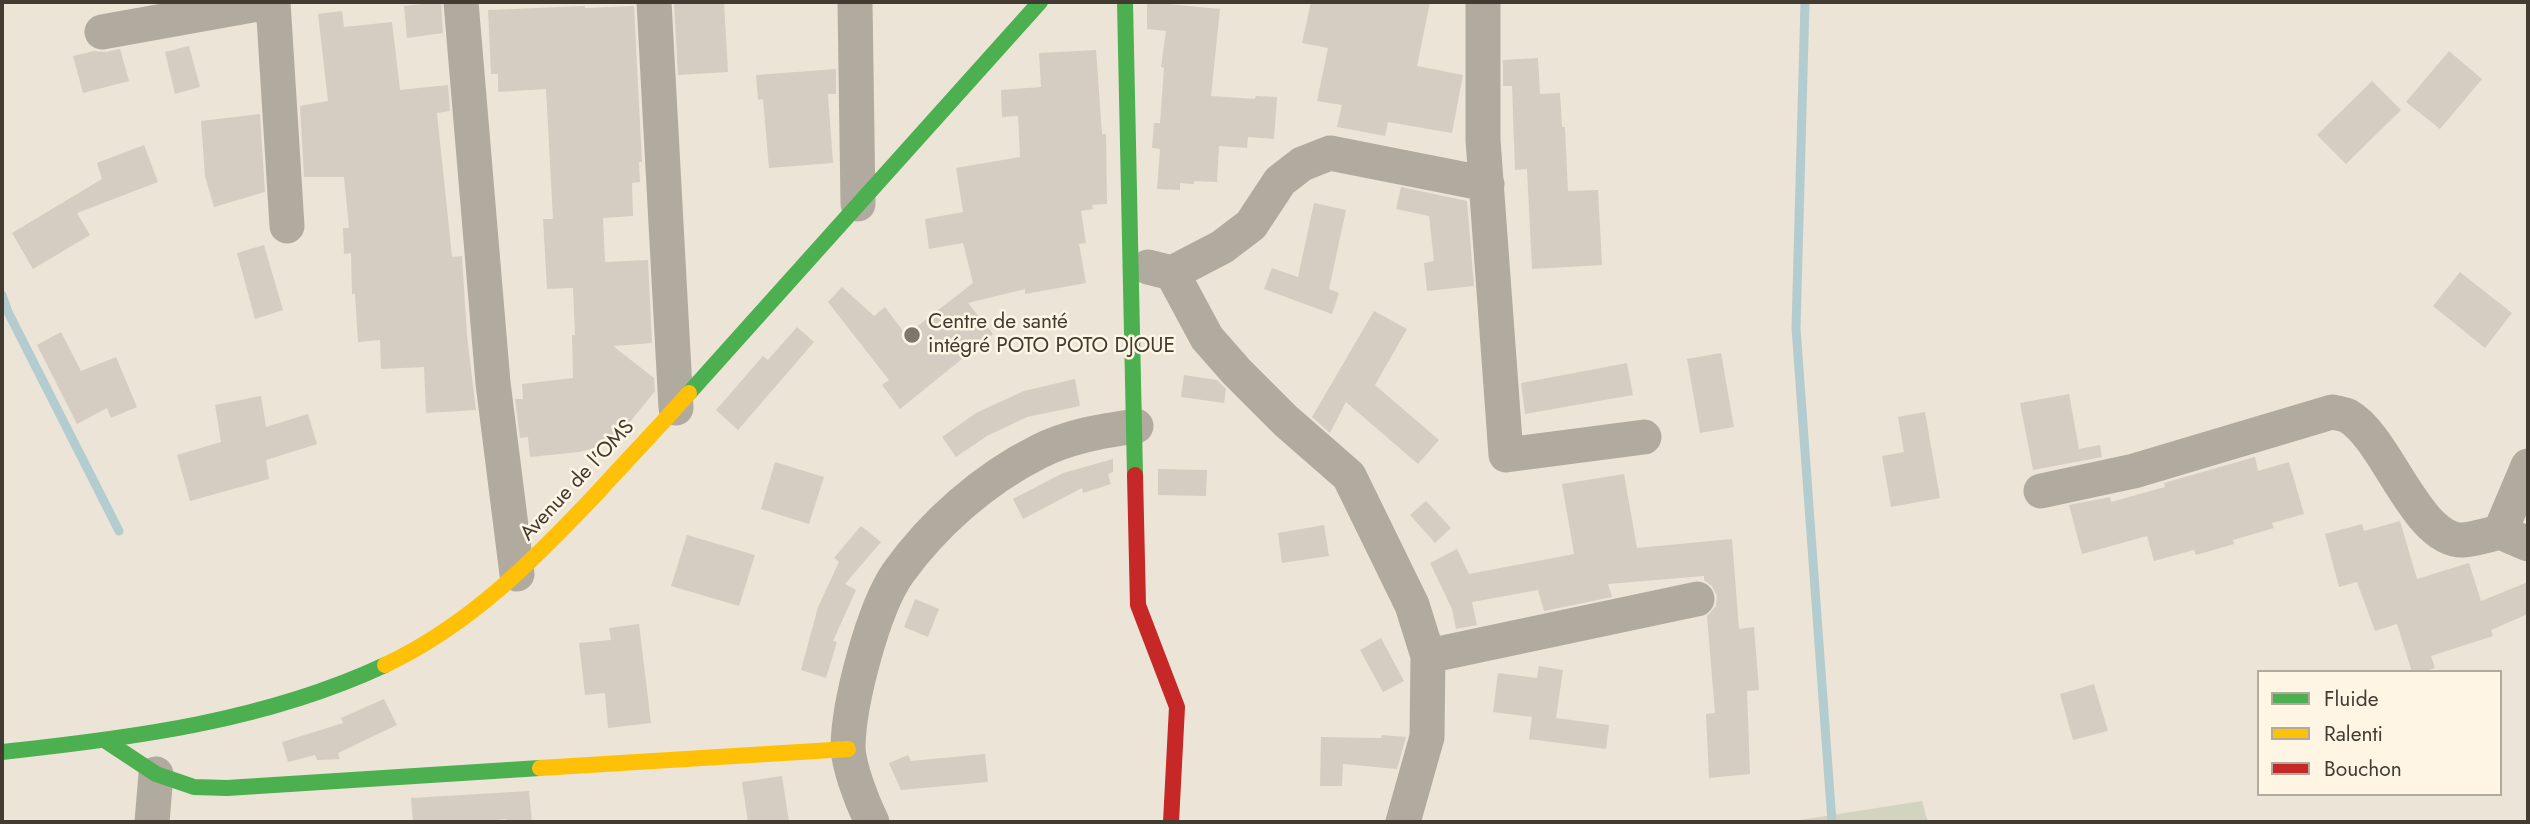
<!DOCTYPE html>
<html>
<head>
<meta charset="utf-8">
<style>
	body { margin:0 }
	#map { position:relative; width:2530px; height:824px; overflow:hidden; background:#ece4d6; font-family:Jost,sans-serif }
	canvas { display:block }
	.frame { position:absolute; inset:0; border:4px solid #413b31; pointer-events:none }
	.legend { position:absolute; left:2257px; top:670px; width:245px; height:126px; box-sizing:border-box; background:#fef5e5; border:2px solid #b2ab9d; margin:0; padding:9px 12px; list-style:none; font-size:21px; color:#413b31 }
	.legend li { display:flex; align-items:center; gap:14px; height:35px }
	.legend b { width:35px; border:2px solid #b2ab9d }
</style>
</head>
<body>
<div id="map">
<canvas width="2530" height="824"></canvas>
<div class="frame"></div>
<ul class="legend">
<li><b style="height:9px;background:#4caf50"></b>Fluide</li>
<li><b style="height:9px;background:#ffc107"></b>Ralenti</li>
<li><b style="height:9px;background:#c62828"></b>Bouchon</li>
</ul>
</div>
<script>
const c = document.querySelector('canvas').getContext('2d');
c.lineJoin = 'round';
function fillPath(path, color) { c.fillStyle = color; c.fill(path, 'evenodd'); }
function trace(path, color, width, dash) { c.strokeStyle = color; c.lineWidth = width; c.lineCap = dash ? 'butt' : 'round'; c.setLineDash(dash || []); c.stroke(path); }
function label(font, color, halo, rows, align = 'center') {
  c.font = font + ' Jost,sans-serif'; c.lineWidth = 5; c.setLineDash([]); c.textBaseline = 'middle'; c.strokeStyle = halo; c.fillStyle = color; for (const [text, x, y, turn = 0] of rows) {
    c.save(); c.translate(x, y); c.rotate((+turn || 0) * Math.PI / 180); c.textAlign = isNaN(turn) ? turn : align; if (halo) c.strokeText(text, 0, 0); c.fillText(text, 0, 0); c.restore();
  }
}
const green = new Path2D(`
	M1922,801L1928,822H1787Z`);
const stream = new Path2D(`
	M1805,2L1796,328L1832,822
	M2,295L8,312L119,531`);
const building = new Path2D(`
	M441,2L443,33L407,38L404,6Z
	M724,2L728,72L678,75L674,3Z
	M1147,2L1220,9L1211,96L1255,99L1256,96L1277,97L1274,139L1248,137L1247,148L1219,146L1217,182L1194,181V184L1180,183V190L1157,189L1160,149L1152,148L1154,123H1160L1164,68L1161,67L1166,31L1147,29Z
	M1311,2H1430L1417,66L1463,75L1452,133L1388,122L1385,136L1337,127L1342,105L1317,101L1328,48L1302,43Z
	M585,6V8L634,6L642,162H639L640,182L632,183L633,216L603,218L605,262L648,260L652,343L613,346L654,378L655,391L613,443L579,452L530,457L528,437L520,438L515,399H523L522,384L573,378L572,335H575L573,288L547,289L543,219H553L546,89L498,92V74H491L488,10Z
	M342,11L344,27L392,22L400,90L448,85L450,111L437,113L452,257L462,256L467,336L476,410L426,413L424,367L381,369L380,340L358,342L355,294H352L351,253L344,254L343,228H349L344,177H304L300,106L328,101L318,14Z
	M189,46L200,87L175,94L165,52Z
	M120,49L129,81L83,93L73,56L94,51L106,52Z
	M1096,50L1102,134H1106L1107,204L1092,205L1093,209L1081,211L1086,243L1079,244L1086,283L1025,294V289L968,303L993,334L900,409L882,385L889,380L828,302L842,287L874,316L885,307L906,335L973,283L963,243L929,249L925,219L963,212L956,168L1020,157L1018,116L1002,117L1001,90L1041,87L1039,53Z
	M2449,51L2482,79L2440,129L2406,102Z
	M1538,58L1540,94L1560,93L1562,127H1565L1568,191L1598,190L1602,265L1532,269L1527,169L1515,170L1512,86H1503V60Z
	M836,69V94H828L833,163L769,168L763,99L758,100L756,75Z
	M2372,81L2401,110L2346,164L2317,135Z
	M260,114L265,192L214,207L205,176L201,121Z
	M144,145L158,182L77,213L90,235L33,269L12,233L102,179L97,163Z
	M1401,187L1467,201L1474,286L1427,291L1424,263L1434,261L1429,216L1396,209Z
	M1314,203L1346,210L1329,289L1339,293L1332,314L1264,289L1272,268L1298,277Z
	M264,245L283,310L255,319L237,253Z
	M2460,272L2512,313L2485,348L2433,306Z
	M1374,311L1407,329L1375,385L1439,440L1418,464L1346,402L1330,433L1312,417Z
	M797,327L814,342L738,430L716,410L763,356L768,360Z
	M61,332L81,371L116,357L137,407L111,418L107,408L77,424L37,345Z
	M1721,353L1734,427L1700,433L1687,359Z
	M1627,363L1633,395L1525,414L1521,383Z
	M1184,375L1217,380L1226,389L1224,403L1181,397Z
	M1075,379L1080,406L1027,417L987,436L956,457L942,437L976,413L1024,391Z
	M2069,394L2079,449L2100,445L2102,457L2033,470L2020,403Z
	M261,396L266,427L308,414L317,444L266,460L269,479L190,501L177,455L221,442L215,405Z
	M1925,412L1940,498L1891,507L1882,456L1904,452L1898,417Z
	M2255,457L2258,471L2289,462L2304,514L2272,523L2274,528L2233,540L2234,544L2196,555L2194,550L2154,561L2147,536L2082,554L2069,505L2110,497L2111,502L2165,487L2164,483Z
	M1113,459V472L1108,474L1111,484L1083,493L1082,488L1023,519L1013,499L1063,473Z
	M775,462L824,477L809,524L761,509Z
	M1158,469L1207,470L1206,496L1158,495Z
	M1624,474L1637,548L1732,539L1739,629L1754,627L1759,690L1747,691L1750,774L1709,778L1706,714L1715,713L1707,616L1716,606L1717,596L1712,586L1704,580V576L1608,584L1612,597L1544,611L1538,590L1472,602L1477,625L1456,629L1452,609L1430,563L1457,549L1469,574L1574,554L1562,484Z
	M1426,501L1451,528L1435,543L1410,515Z
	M2400,521L2417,579L2469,563L2481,601L2528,582V614L2491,630L2493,636L2431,656L2435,668L2423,672H2412L2397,624L2375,631L2357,582L2339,587L2325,534L2362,524L2364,531Z
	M1324,525L1329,556L1282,563L1278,533Z
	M861,526L881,542L845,584L856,590L833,641L837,642L826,678L801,670L818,607L839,562L834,558Z
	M687,535L755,555L739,606L671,586Z
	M915,599L939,609L928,637L904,627Z
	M639,624L651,723L608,728L605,693L585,695L579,643L611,640L609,628Z
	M1381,638L1404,681L1383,692L1360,650Z
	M1539,666L1563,670L1556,718L1609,725L1606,749L1529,739L1532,717L1493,712L1498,673L1537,678Z
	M2094,684L2108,731L2073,740L2060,694Z
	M384,699L397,725L338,753L340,759L317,760L315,755L288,762L282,742L343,723L341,718Z
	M1382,735L1406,737L1397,769L1343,764L1342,786H1320L1321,737L1381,738Z
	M985,754L988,782L901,790L889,763L908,755L911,761Z
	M782,776L789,822H748L742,782Z
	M529,791L532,822H507V819L474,822H413L411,798Z`);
const street = new Path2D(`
	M273,2L287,226
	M461,2L493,383L517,574
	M654,2L676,408
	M855,2L858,204
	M1483,2V140L1506,455L1644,437
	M102,32L269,2
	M1148,267L1172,273L1222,247L1251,225L1280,181L1302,164L1330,153L1487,184
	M1172,273L1207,338L1236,371L1286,421L1349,476L1412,605L1428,656L1427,737L1403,822
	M2528,466L2500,532L2528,544
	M2041,491L2134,471L2332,412C2337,413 2343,414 2348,416C2387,438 2416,541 2463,540C2475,539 2488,535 2500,532
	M1428,656L1697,599
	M152,822L156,774
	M872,822C863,804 848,766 848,746C849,702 873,609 898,573C933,524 984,479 1038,452C1069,436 1102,431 1136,426`);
const fast = new Path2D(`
	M1125,2L1135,475
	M689,393L1040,2
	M106,741L156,774L194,787L227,788L540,768
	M2,752C133,738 265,721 385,665`);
const slow = new Path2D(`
	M385,665C470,625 535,559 599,491C629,458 660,426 689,393
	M540,768L848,749`);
const jam = new Path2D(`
	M1135,475L1138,605L1177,707L1171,822`);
const markers = [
	[912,335,9,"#7d766b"]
];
const poiNames = [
	["Centre de santé",928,323],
	["intégré POTO POTO DJOUE",928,347]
];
const streetNames = [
	["Avenue de l'OMS",578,481,-47]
];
fillPath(green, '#d3d4bf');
trace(stream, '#b3ccd0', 9);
fillPath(building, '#d5cdc1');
trace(street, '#b1ab9f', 35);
trace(fast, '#4caf50', 16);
trace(slow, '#ffc107', 16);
trace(jam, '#c62828', 16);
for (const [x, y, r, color] of markers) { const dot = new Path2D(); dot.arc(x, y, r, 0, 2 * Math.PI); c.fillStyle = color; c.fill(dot); trace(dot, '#fef5e5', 2.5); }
label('21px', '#413b31', '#fef5e5', poiNames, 'left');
label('21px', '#413b31', '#fef5e5', streetNames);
</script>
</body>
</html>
